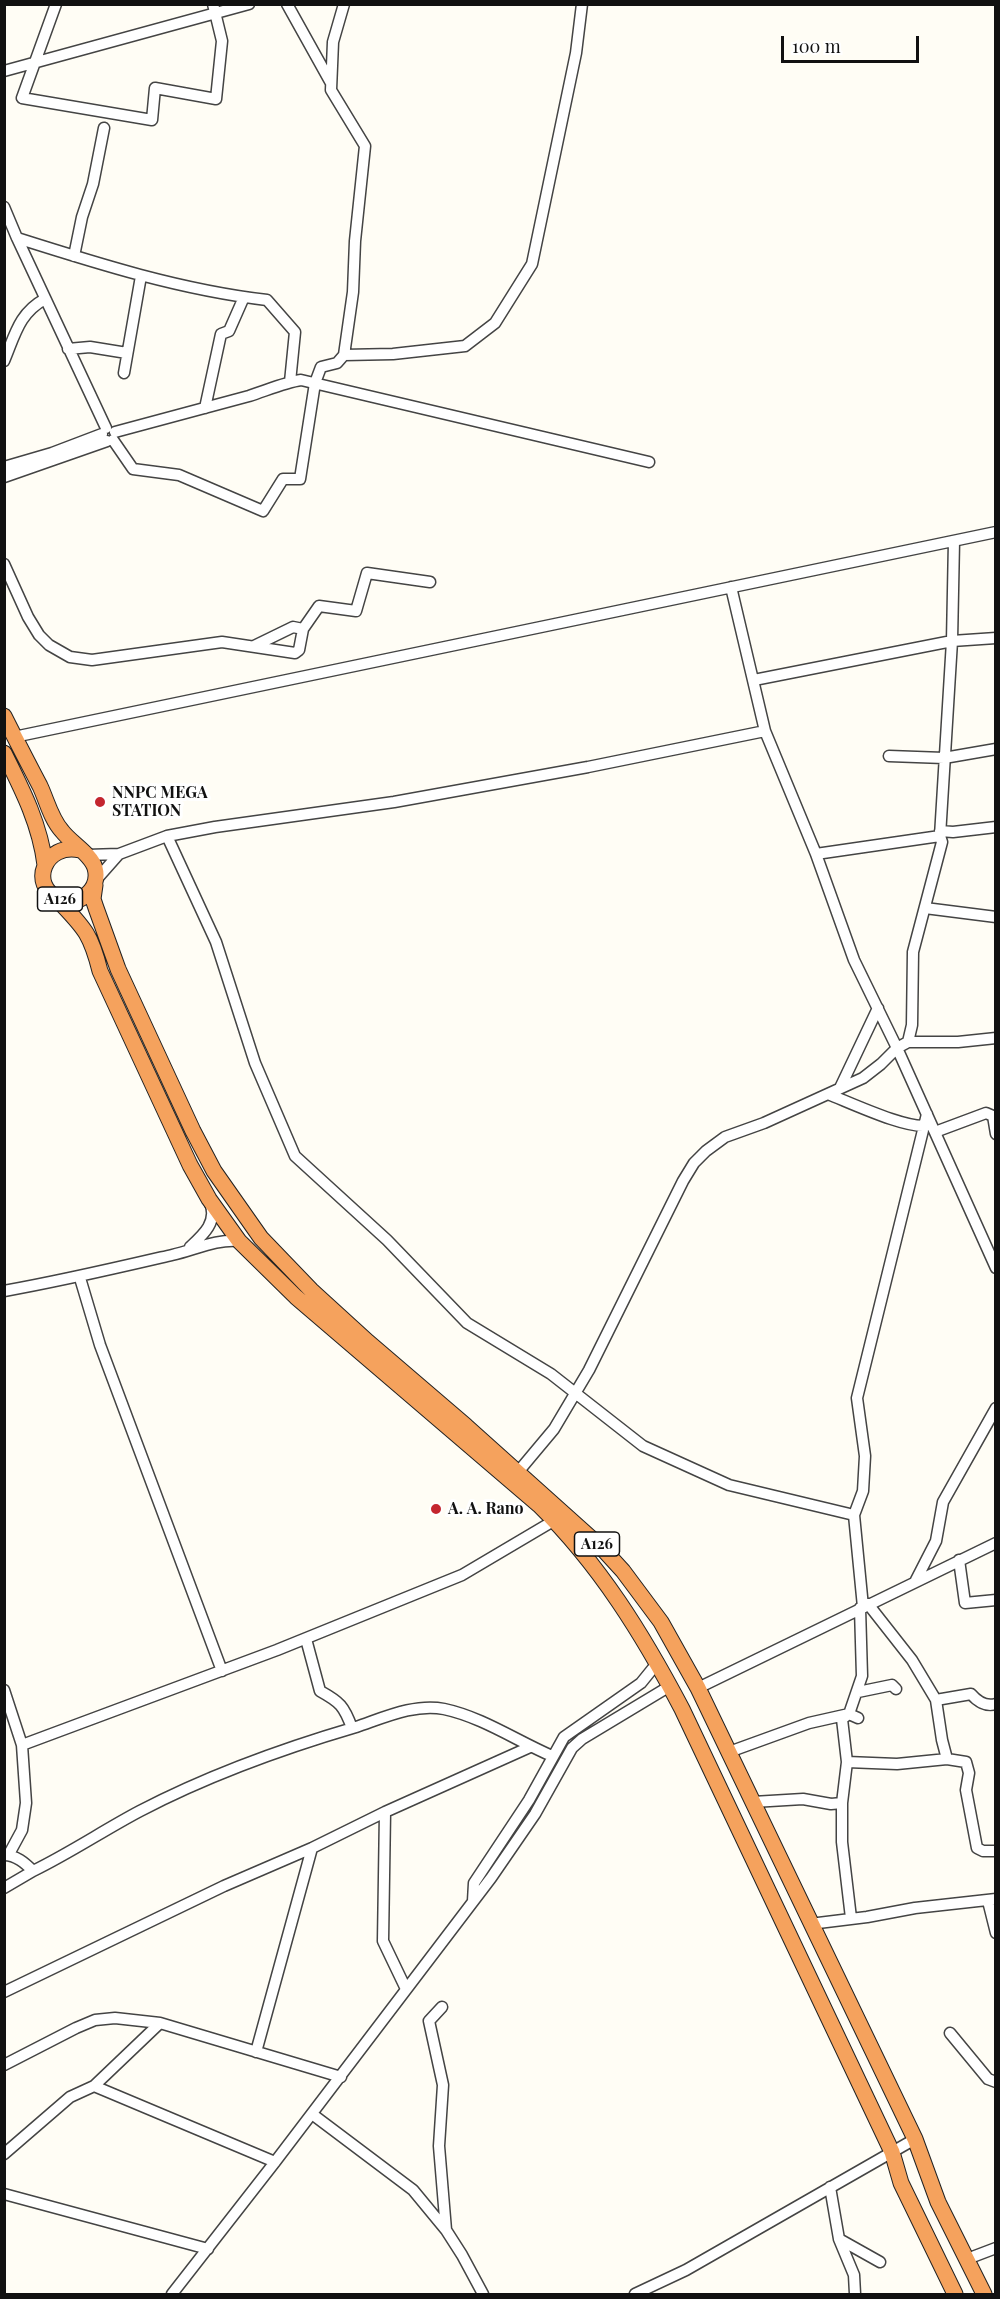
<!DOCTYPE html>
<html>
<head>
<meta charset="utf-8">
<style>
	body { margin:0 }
	#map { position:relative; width:1000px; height:2299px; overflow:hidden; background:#fffdf5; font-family:"Playfair Display",serif }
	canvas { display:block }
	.frame { position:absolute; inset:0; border:6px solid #111; pointer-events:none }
	.scale { position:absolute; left:781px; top:36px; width:138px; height:27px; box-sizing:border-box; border:3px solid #111; border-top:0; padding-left:8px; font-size:18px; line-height:21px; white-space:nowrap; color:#111; -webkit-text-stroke:4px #fff; paint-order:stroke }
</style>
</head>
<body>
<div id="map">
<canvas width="1000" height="2299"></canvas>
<div class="frame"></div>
<div class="scale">100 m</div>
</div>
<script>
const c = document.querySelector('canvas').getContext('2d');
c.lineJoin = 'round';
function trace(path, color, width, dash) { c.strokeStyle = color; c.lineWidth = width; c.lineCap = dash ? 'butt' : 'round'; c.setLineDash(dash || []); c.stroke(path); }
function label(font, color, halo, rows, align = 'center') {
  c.font = font + ' "Playfair Display",serif'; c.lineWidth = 6; c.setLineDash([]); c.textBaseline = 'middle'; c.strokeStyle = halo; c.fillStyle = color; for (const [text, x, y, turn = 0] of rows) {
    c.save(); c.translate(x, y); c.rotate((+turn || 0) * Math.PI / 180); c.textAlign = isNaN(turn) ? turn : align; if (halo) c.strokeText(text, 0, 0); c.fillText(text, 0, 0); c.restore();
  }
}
const minor = new Path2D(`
	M56,4L22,98L152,120L155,88L216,99L222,41L213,4
	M287,4L331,83
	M4,71L249,4
	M4,207L17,238C99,264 181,290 267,300L295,332L290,382
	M17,238L106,428
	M74,256L82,217L93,184L104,128
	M68,349L90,347L127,353
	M344,355L393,354L465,346L495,323L532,264L576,53L582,4
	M4,361C15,335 19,313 45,299
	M124,373L141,276
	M205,408L221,334L229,331L244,297
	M115,432C159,420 204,408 249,396C265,391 286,382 301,380L649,462
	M113,440L133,469L179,475L263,511L283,479H300L315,383L321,367L337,363L344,355L353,292L355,241L365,146L331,90L333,42L344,4
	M4,467L52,453L102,434
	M4,477L107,441
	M4,564L28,617L39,635L49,645L70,657L92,660L222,642L295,653L299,650L303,629L293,627L254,646
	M731,587L765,731L816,854L854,960L897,1048L996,1268
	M303,629L319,606L356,611L367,573L430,582
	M754,680L952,641L996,638
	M14,737L996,532
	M889,756L944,758L996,749
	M940,831L953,832L996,827
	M167,836L216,942L255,1063L295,1156L387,1240L467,1323L551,1374L643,1446L729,1485L854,1515
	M816,854L940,836
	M87,855L119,854L167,836L215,827L394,802L588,767L765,731
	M96,880L119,854
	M925,908L996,917
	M908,1042L912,1025L913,952L942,842L940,836L952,641L954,541
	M840,1088L878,1008
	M828,1094C849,1102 910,1131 929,1125
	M935,1132L986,1113L993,1116L996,1134
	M190,1247C203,1235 218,1222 210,1203
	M80,1278L100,1345L222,1671
	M4,1291C61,1281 116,1268 172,1255C195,1250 215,1239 239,1241
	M518,1472L554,1429L589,1370L683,1181L694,1163L706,1151L725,1137L764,1123L863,1078L881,1064L897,1048L908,1042H958L996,1038
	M959,1560L965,1603L996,1600
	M916,1580L936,1541L943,1502L996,1408
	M868,1604L912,1660L936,1700L942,1740L947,1759
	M863,1607L854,1515L863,1491L865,1456L857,1398L927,1114
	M306,1639L320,1691C340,1702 344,1706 352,1728
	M698,1688L996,1543
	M4,1690L22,1745L26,1803L22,1830L9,1854
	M858,1692L892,1685L896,1689
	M936,1700L971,1694C977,1701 986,1707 996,1704
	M22,1745L277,1650L462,1575L555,1520
	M729,1752L809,1723L849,1714L858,1718
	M847,1762L897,1764L947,1759L966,1762L969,1773L966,1790L977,1848L983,1851H996
	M753,1802L803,1799L831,1804L842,1803
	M385,1812L383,1941L406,1989
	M4,1855C16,1855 25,1863 33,1871C70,1853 104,1830 140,1811C209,1775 281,1749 356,1727C383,1718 415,1703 444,1709C482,1717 517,1741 552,1756
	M4,1888L33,1871
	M473,1901L474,1883L529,1800L564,1737L641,1683L658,1662
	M988,1901L996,1933
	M851,1918L842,1842V1803L847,1762L842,1719L849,1714L862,1676L860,1608
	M810,1924L867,1917L915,1908L996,1899
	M4,1992L224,1886L312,1848L385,1812L530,1747
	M442,2007L429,2021L443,2085L439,2146L446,2230
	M950,2033L988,2079L996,2082
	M256,2052L312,1848
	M4,2065L76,2028L95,2020L115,2018L160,2023L341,2077
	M94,2086L275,2162
	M312,2114L413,2190L446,2230L462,2255L483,2294
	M4,2154L70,2097L94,2086L160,2023
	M830,2187L839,2239
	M4,2194L208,2249
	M967,2259L996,2248
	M172,2294L275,2162L491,1878L535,1814L572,1748L582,1739L670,1686
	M635,2294L686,2270L915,2139
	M855,2294L854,2275L839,2239L880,2262`);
const highway = new Path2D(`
	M4,716C16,740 28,763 40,786C47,801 51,819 62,831C71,843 91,854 95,868C101,889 79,908 59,899C28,885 45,842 80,850
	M4,753C22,789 40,824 45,865
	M95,885L93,899L96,908L118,969L193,1131L214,1171L261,1238L311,1290L368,1342L466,1426L602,1548L623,1571L661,1622L698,1688L915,2139L938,2202L984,2294
	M56,898C83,927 90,931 100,971L190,1165L209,1199L239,1241L296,1297L539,1505C600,1565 643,1635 682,1709L892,2152L901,2183L955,2294`);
const markers = [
	[100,802,6,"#c4262e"],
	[436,1509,6,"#c4262e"]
];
const shields = [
	[60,899,45],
	[597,1544,45]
];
const shieldNames = [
	["A126",60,899],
	["A126",597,1544]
];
const poiNames = [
	["NNPC MEGA",112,793],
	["STATION",112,811],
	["A. A. Rano",448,1509]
];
trace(minor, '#444', 13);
trace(highway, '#222', 17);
trace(minor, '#fff', 10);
trace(highway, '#f5a25d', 15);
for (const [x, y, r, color] of markers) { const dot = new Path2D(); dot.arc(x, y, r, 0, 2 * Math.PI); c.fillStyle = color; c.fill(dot); trace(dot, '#fff', 2); }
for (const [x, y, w] of shields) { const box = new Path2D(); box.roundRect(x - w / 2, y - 12, w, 24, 4.5); c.fillStyle = '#fff'; c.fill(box); trace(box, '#111', 1.5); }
label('bold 15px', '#111', null, shieldNames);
label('bold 16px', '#111', '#fff', poiNames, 'left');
</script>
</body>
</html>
